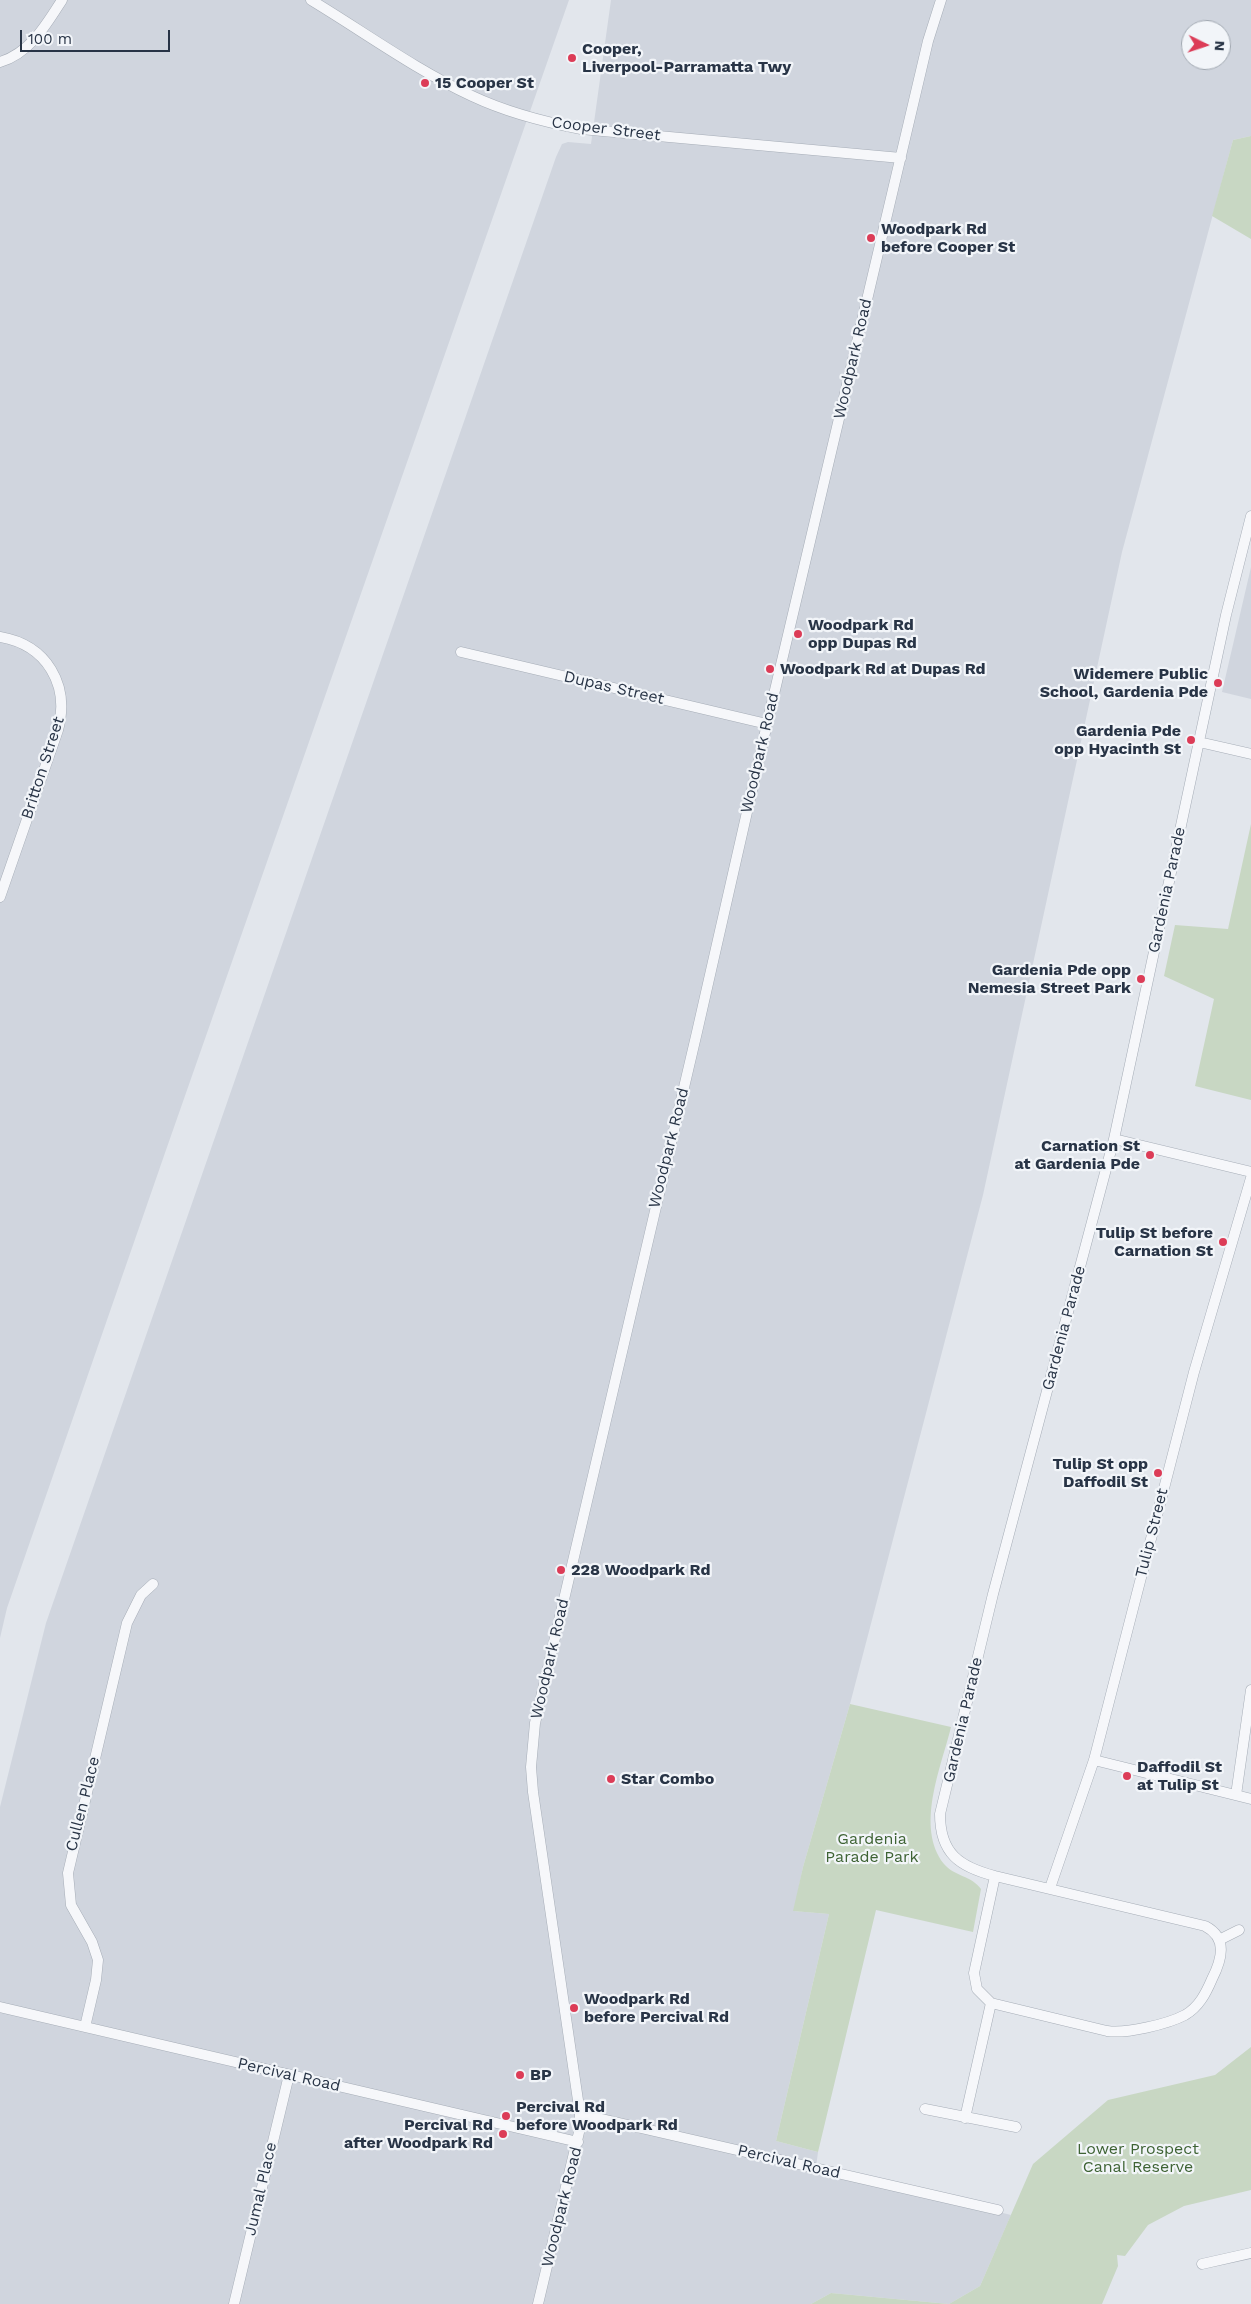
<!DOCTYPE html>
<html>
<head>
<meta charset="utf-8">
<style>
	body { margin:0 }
	#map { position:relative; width:1251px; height:2304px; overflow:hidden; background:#e2e6ec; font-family:"Work Sans",sans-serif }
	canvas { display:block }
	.north { position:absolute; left:1181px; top:20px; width:50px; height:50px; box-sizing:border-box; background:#f2f5f9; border:1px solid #a1a8b1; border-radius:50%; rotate:94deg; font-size:14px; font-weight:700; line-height:20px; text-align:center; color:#283446 }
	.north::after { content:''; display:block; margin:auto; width:18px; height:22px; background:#dc3c57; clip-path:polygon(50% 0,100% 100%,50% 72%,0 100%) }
	.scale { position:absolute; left:20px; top:30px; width:150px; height:22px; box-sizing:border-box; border:2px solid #283446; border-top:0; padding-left:6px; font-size:15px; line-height:18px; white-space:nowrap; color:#283446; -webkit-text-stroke:4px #f2f5f9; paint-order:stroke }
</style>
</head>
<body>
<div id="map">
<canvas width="1251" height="2304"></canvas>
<div class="north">N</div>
<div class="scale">100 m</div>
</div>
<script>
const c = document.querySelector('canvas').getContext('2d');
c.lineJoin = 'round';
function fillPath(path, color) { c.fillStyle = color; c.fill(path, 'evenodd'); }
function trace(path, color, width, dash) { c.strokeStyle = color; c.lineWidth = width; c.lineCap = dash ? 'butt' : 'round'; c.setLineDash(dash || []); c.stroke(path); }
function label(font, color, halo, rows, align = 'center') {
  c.font = font + ' "Work Sans",sans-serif'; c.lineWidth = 4.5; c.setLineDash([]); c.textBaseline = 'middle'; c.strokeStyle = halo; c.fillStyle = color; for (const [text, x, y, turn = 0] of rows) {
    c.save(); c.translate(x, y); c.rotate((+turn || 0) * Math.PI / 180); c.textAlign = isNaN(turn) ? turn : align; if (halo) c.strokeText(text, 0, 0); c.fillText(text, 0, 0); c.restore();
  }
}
const built = new Path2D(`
	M0,0H569L166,1150L7,1608L0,1638Z
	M611,0H1251V136L1233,140L1122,552L983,1195L850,1704L803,1867L794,1911L829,1914L776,2141L818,2152L816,2167L1011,2215L980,2286L949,2304L831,2293L811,2304H0V1807L46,1623L556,157L562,144L568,142L591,144ZM1191,30H1221V60H1191Z
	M1251,567V699L1222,692Z`);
const green = new Path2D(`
	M1251,136V239L1212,216L1233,140Z
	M1251,824V1100L1195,1086L1214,999L1164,976L1175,925L1228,929Z
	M850,1704L951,1727C941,1768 915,1827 944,1864C954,1876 972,1876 981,1889L973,1932L876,1910L818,2152L776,2141L829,1914L793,1911L803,1867Z
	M1251,2047V2190L1184,2206L1148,2225L1125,2256L1117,2255L1118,2266L1102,2304H949L980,2286L1033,2164L1108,2100L1215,2075Z
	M831,2293L949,2304H811Z`);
const minor = new Path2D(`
	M311,0C364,32 416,70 472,96C506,112 544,122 581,129L901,158
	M0,62C30,53 46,25 62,0
	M0,637C47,645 70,685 58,730L0,897
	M461,652L767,724
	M1199,742L1251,754
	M1114,1139L1251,1172
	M1094,1760L1251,1799
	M1236,1795L1251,1690
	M995,1876L1205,1926C1228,1938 1222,1959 1212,1979C1206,1993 1199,2007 1185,2015C1168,2024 1126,2034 1107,2031L991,2003L977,1989L974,1973L995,1876C960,1867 940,1854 940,1814L993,1594L1114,1139L1226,615L1251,516
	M1050,1888L1094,1760L1194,1372L1251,1178
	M1219,1940L1239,1930
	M0,2007L578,2142
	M85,2027L96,1980L98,1960L92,1942L71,1905L68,1873L127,1623L141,1595L153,1584
	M925,2109L1016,2127
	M580,2114L998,2210
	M965,2118L991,2003
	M1202,2264L1251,2253
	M234,2304L289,2075
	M538,2304L580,2128V2114L533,1792L531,1767L535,1723L697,1032L767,724L928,41L941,0`);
const markers = [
	[572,58,5,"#dc3c57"],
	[425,83,5,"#dc3c57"],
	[871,238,5,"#dc3c57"],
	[798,634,5,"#dc3c57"],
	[770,669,5,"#dc3c57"],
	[1218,683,5,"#dc3c57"],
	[1191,740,5,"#dc3c57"],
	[1141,979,5,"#dc3c57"],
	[1150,1155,5,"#dc3c57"],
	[1223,1242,5,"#dc3c57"],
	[1158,1473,5,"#dc3c57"],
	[561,1570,5,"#dc3c57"],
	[1127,1776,5,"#dc3c57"],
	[611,1779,5,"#dc3c57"],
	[574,2008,5,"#dc3c57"],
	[520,2075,5,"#dc3c57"],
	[506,2116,5,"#dc3c57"],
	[503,2134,5,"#dc3c57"]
];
const poiNames = [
	["Cooper,",582,49],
	["Liverpool-Parramatta Twy",582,67],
	["15 Cooper St",435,83],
	["Woodpark Rd",881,229],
	["before Cooper St",881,247],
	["Woodpark Rd",808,625],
	["opp Dupas Rd",808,643],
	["Woodpark Rd at Dupas Rd",780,669],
	["Widemere Public",1208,674,"right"],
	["School, Gardenia Pde",1208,692,"right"],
	["Gardenia Pde",1181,731,"right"],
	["opp Hyacinth St",1181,749,"right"],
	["Gardenia Pde opp",1131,970,"right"],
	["Nemesia Street Park",1131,988,"right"],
	["Carnation St",1140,1146,"right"],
	["at Gardenia Pde",1140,1164,"right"],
	["Tulip St before",1213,1233,"right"],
	["Carnation St",1213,1251,"right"],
	["Tulip St opp",1148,1464,"right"],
	["Daffodil St",1148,1482,"right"],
	["228 Woodpark Rd",571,1570],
	["Daffodil St",1137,1767],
	["at Tulip St",1137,1785],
	["Star Combo",621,1779],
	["Woodpark Rd",584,1999],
	["before Percival Rd",584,2017],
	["BP",530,2075],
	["Percival Rd",516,2107],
	["before Woodpark Rd",516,2125],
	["Percival Rd",493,2125,"right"],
	["after Woodpark Rd",493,2143,"right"]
];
const streetNames = [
	["Cooper Street",606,129,7],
	["Woodpark Road",853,359,-77],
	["Dupas Street",614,688,13],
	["Woodpark Road",760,753,-77],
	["Britton Street",43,768,-72],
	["Gardenia Parade",1167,890,-78],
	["Woodpark Road",669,1148,-76],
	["Gardenia Parade",1064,1328,-75],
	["Tulip Street",1152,1533,-76],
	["Woodpark Road",550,1659,-77],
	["Gardenia Parade",963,1720,-77],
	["Cullen Place",83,1804,-76],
	["Percival Road",289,2075,13],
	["Percival Road",789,2162,13],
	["Jumal Place",261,2189,-77],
	["Woodpark Road",562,2207,-76]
];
const parkNames = [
	["Gardenia",872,1839],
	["Parade Park",872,1857],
	["Lower Prospect",1138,2149],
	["Canal Reserve",1138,2167]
];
fillPath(built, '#d0d5de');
fillPath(green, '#c8d7c3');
trace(minor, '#a6adb7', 11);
trace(minor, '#f6f7fa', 10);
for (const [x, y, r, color] of markers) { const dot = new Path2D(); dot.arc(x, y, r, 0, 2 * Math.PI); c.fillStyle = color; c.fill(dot); trace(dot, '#f2f5f9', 2); }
label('bold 16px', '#283446', '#f2f5f9', poiNames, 'left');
label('16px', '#283446', '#f2f5f9', streetNames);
label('16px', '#3e6334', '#f2f5f9', parkNames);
</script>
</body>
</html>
